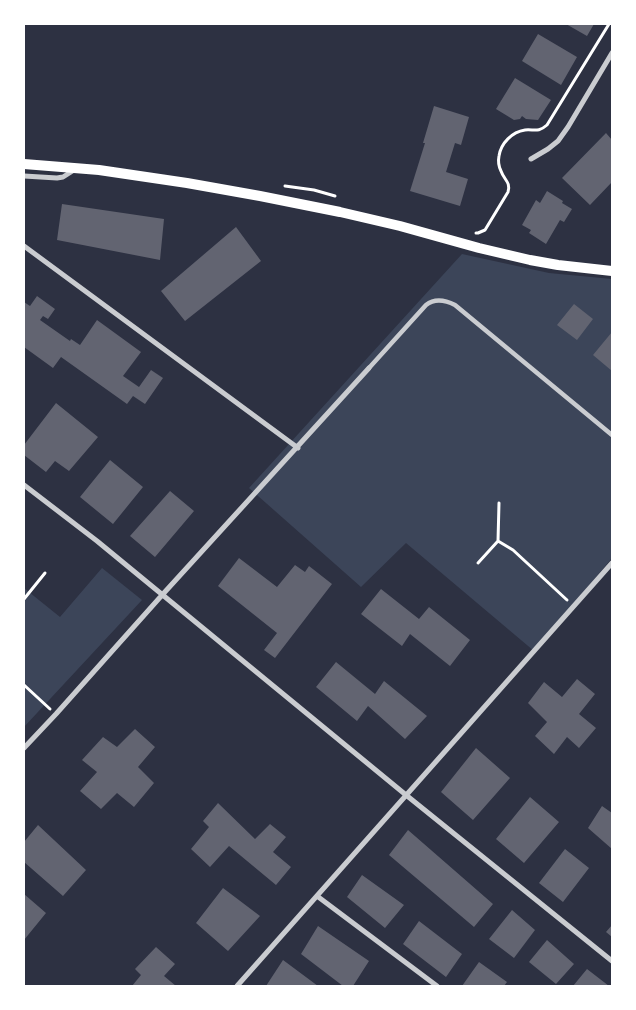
<!DOCTYPE html>
<html>
<head>
<meta charset="utf-8">
<style>
	body { margin:0 }
	#map { position:relative; width:636px; height:1010px; overflow:hidden; background:#2d3142; font-family:"Space Grotesk",sans-serif }
	canvas { display:block }
	.frame { position:absolute; inset:0; border:25px solid #fff; pointer-events:none }
</style>
</head>
<body>
<div id="map">
<canvas width="636" height="1010"></canvas>
<div class="frame"></div>
</div>
<script>
const c = document.querySelector('canvas').getContext('2d');
c.lineJoin = 'round';
function fillPath(path, color) { c.fillStyle = color; c.fill(path, 'evenodd'); }
function trace(path, color, width, dash) { c.strokeStyle = color; c.lineWidth = width; c.lineCap = dash ? 'butt' : 'round'; c.setLineDash(dash || []); c.stroke(path); }
const green = new Path2D(`
	M462,254L549,273L612,279V558L534,651L406,543L361,587L249,488Z
	M102,568L142,600L24,727V588L60,617Z`);
const building = new Path2D(`
	M566,24H594L587,36Z
	M538,34L577,57L561,85L522,61Z
	M515,78L551,100L538,120L526,119L522,116L520,119L514,120L496,109Z
	M434,106L469,117L461,145L455,143L446,172L468,179L460,206L410,191L425,143H423Z
	M606,133L612,140V182L590,205L562,178Z
	M547,191L563,201L562,203L572,209L564,222L560,220L546,244L529,233L531,230L522,225L536,200L540,203Z
	M62,204L164,219L160,260L57,240Z
	M236,227L261,261L185,321L161,291Z
	M37,296L55,309L48,319L43,316L40,320L70,341L71,339L80,345L97,320L141,352L123,376L139,387L151,370L163,378L145,404L133,396L127,404L61,357L53,368L24,347V302L30,306Z
	M574,304L593,319L577,340L557,325Z
	M612,332V371L593,355Z
	M56,403L98,437L69,471L55,461L46,472L24,455V445Z
	M110,460L143,487L113,524L80,497Z
	M170,491L194,511L155,557L130,536Z
	M239,558L277,587L295,565L305,572L309,566L332,584L275,658L264,650L277,633L218,586Z
	M381,589L419,619L429,607L470,640L450,666L410,634L402,646L361,614Z
	M336,662L375,694L384,681L427,716L405,739L368,706L357,721L316,687Z
	M577,679L595,694L579,714L596,728L579,748L567,737L554,754L535,736L547,722L528,703L544,682L562,697Z
	M135,729L155,747L138,767L154,783L134,807L117,793L101,809L80,791L97,772L82,760L103,737L117,747Z
	M476,748L510,778L473,820L441,792Z
	M530,797L559,822L524,863L496,839Z
	M218,803L255,839L270,824L286,837L273,852L291,867L276,885L229,846L210,867L191,849L209,827L203,821Z
	M602,806L612,813V849L588,828Z
	M38,825L86,870L63,896L24,862V842Z
	M408,830L493,904L474,927L389,855Z
	M565,849L589,868L563,902L539,883Z
	M362,875L404,905L385,928L347,897Z
	M223,888L260,916L228,951L196,923Z
	M24,894L46,913L24,940Z
	M512,910L535,930L514,958L489,939Z
	M419,921L462,954L446,977L403,944Z
	M612,925V937L606,932Z
	M318,926L369,961L353,986H343L301,954Z
	M547,940L574,964L556,984L529,962Z
	M156,947L175,964L164,976L176,986H132L141,975L135,969Z
	M283,960L318,986H266Z
	M479,962L507,982L504,986H462Z
	M587,969L609,986H573Z`);
const path = new Path2D(`
	M285,186L314,190L335,196
	M476,233H478L485,230L508,192C511,182 504,180 501,171C499,167 498,161 499,156C501,143 512,132 525,130C534,129 538,133 547,125L609,24
	M499,503L498,541L513,550L567,600
	M478,563L498,541
	M24,599L45,573
	M24,685L50,709`);
const pedestrian = new Path2D(`
	M369,368L426,305C435,298 445,300 455,305L612,435`);
const minor = new Path2D(`
	M531,159L548,149L558,141L568,127L612,53
	M24,176L57,178L63,177L74,170
	M24,246L298,448
	M24,485L97,541L406,795L612,961
	M24,748L56,714L163,594L369,368
	M317,896L437,986
	M237,986L612,563`);
const secondary = new Path2D(`
	M24,164L99,170L187,183L260,196L340,212L400,226L479,248L530,260L558,265L612,271`);
fillPath(green, '#3c4559');
fillPath(building, '#626471');
trace(path, '#fff', 3);
trace(pedestrian, '#caccd0', 4.5);
trace(minor, '#caccd0', 5);
trace(secondary, '#fff', 10);
</script>
</body>
</html>
